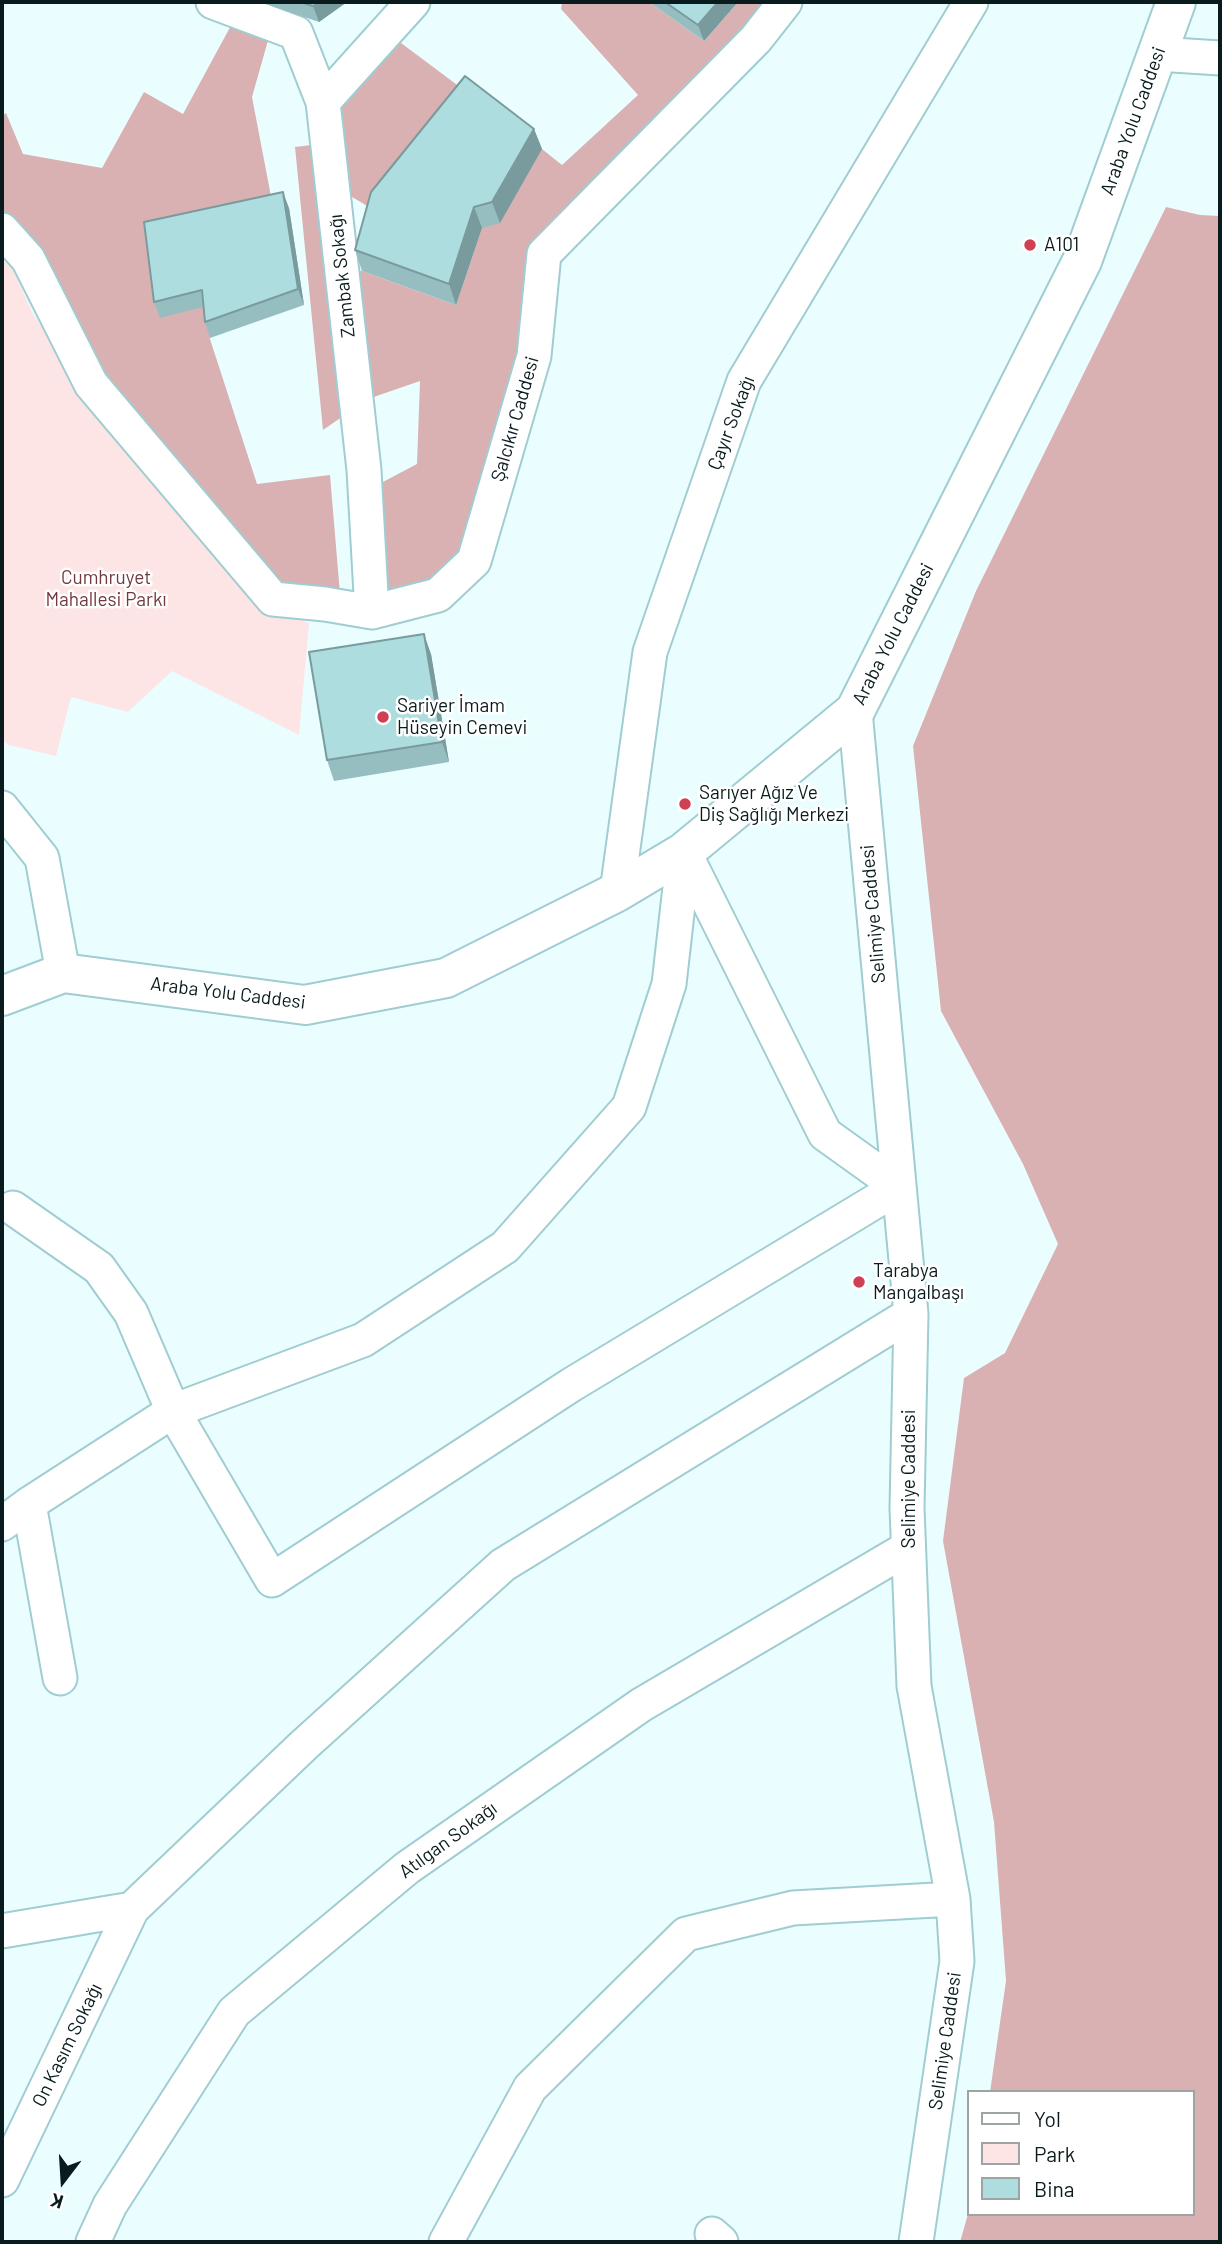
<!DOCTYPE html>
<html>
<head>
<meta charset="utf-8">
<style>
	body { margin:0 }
	#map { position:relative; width:1222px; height:2244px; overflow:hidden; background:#ebfeff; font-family:Barlow,sans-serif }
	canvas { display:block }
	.frame { position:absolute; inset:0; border:4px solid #091b1c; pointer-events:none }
	.legend { position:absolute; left:967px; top:2090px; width:228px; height:126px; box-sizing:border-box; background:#fff; border:2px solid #9da4a4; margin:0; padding:9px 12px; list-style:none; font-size:21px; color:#091b1c }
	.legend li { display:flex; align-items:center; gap:14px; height:35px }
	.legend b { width:35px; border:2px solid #9da4a4 }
	.north { position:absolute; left:28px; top:2146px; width:70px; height:70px; -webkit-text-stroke:5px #fff; paint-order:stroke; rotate:197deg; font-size:19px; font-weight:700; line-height:28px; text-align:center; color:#091b1c }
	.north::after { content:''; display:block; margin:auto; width:24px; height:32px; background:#091b1c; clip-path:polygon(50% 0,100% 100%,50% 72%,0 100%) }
</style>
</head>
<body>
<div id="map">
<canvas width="1222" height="2244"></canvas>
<div class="frame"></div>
<ul class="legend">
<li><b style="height:9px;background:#fff"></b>Yol</li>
<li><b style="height:19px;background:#fde4e5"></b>Park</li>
<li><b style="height:19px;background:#aedde0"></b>Bina</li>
</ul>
<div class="north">K</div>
</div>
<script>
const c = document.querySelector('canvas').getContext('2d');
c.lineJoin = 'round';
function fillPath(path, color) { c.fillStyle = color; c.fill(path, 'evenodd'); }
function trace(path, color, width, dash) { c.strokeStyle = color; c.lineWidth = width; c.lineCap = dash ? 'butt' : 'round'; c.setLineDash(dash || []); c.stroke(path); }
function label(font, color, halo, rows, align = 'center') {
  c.font = font + ' Barlow,sans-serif'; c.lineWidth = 5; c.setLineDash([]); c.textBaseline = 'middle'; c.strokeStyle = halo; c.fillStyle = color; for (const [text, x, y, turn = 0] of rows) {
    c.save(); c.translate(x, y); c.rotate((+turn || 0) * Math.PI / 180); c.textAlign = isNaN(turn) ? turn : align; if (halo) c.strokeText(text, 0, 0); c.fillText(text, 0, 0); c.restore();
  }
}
const green = new Path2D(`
	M2,245L32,312L107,428L256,603L309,623L299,735L172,671L128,712L71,697L56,756L9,745L2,740Z`);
const forest = new Path2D(`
	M562,2H649L704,41L738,2H774L544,249L509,389L464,545L433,588L381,599L379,484L417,464L420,381L368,399L323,430L295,147L328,143L348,269L362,271L456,305L482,228L542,149L562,165L638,95L561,9Z
	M234,20L269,37L252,97L274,212L208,306L210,339L257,484L330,475L340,594L275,585L100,377L2,217V116L6,113L23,154L102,168L144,92L183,114Z
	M393,37L472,96L379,213L337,188L332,105Z
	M1166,207L1200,215L1220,216V2242H960L968,2214H1192V2092H990L1006,1981L994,1822L943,1541L964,1378L1005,1353L1058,1244L1023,1164L941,1011L913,746L976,591Z`);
const minor = new Path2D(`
	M213,2L296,33L323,102L364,470L372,612
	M1157,54L1220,58
	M323,102L413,2
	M2,230L28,259L91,384L273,599L325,604L372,612L438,595L474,561L534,356L544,254L756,39L785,2
	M855,711L911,1314L907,1508L914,1686L953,1899L957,1961L916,2242
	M2,808L42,858L63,973
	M617,892L650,652L744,381L971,2
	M13,1208L99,1268L131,1313L173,1411L272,1580L571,1385L899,1187L825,1134L684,852
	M29,1504L60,1678
	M2,1524L29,1504L173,1411L363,1340L505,1247L629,1107L669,984L684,852
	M2,1931L132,1909L304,1745L503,1565L911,1314
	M2,2180L132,1909
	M712,2234L721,2242
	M93,2242L110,2205L234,2012L407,1868L641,1705L908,1548
	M446,2242L530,2088L686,1934L793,1908L953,1899`);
const tertiary = new Path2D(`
	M2,996L63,973L305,1005L446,978L617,892L684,852L855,711L1082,261L1176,2`);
const wall = new Path2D(`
	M260,2H347L319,22Z
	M649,2H738L704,41Z
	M534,129L542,149L500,223L482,228L456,305L362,271L355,250Z
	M289,208L304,305L210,338L205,322L203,307L160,318L154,302Z
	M431,654L449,762L334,781L327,760Z`);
const shadedWall = new Path2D(`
	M320,2H347L319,22L313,6Z
	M718,2H738L704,41L698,25Z
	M534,129L542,149L500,223L492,202Z
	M283,192L289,208L304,305L298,289Z
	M474,207L482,228L456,305L449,284Z
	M424,634L431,654L449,762L442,742Z`);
const building = new Path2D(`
	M300,2H320L313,6Z
	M665,2H718L698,25Z
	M465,76L534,129L492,202L474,207L449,284L355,250L371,192Z
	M283,192L298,289L205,322L202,290L154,302L144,222Z
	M424,634L442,742L327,760L309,652Z`);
const markers = [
	[1030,245,7,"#d04055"],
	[383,717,7,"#d04055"],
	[685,804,7,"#d04055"],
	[859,1282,7,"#d04055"]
];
const streetNames = [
	["Araba Yolu Caddesi",1133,121,-70],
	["Zambak Sokağı",342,276,-96],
	["Şalcıkır Caddesi",515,419,-74],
	["Çayır Sokağı",731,423,-69],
	["Araba Yolu Caddesi",893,634,-63],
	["Selimiye Caddesi",873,914,-95],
	["Araba Yolu Caddesi",228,993,7],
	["Selimiye Caddesi",909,1479,-90],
	["Atılgan Sokağı",448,1840,-36],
	["Selimiye Caddesi",945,2041,-82],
	["On Kasım Sokağı",67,2045,-64]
];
const poiNames = [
	["A101",1044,245],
	["Sariyer İmam",397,706],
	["Hüseyin Cemevi",397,728],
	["Sarıyer Ağız Ve",699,793],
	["Diş Sağlığı Merkezi",699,815],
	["Tarabya",873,1271],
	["Mangalbaşı",873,1293]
];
const parkNames = [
	["Cumhruyet",106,578],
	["Mahallesi Parkı",106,600]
];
fillPath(green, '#fde4e5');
fillPath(forest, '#dab1b2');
trace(minor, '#9fcdd1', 37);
trace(tertiary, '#9fcdd1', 42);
trace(minor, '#fff', 33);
trace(tertiary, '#fff', 38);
fillPath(wall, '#96bec1');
fillPath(shadedWall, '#7a9b9d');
fillPath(building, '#aedde0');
trace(building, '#7a9b9d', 2);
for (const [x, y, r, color] of markers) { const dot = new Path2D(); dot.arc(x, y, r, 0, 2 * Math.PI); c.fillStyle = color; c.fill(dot); trace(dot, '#fff', 2.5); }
label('19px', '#091b1c', '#fff', streetNames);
label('19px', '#091b1c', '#fff', poiNames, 'left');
label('19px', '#723a3e', '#fff', parkNames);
</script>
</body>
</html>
